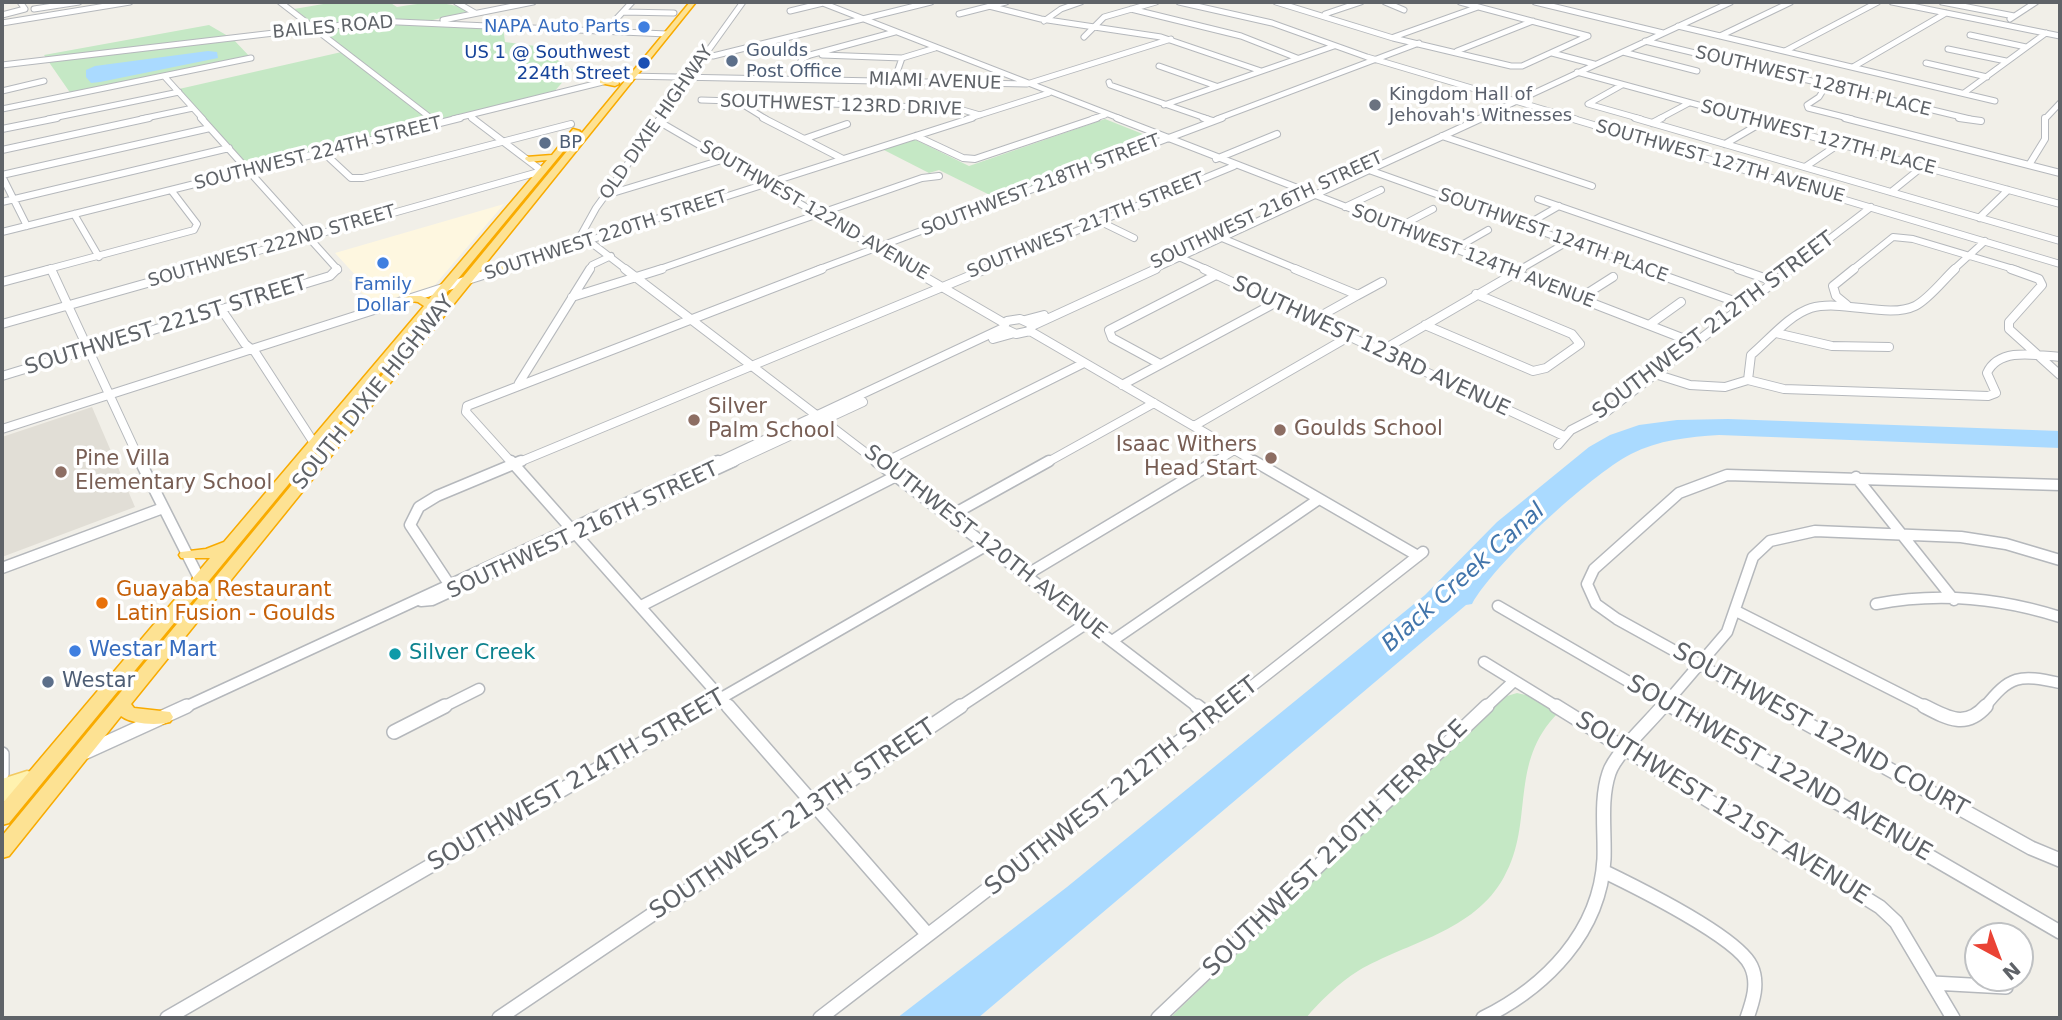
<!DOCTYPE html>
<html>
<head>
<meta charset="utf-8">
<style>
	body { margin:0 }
	#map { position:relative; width:2062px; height:1020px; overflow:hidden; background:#f1efe8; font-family:"DejaVu Sans",sans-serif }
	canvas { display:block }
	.frame { position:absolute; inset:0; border:4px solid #5f6368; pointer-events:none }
	.north { position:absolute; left:1964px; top:922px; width:70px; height:70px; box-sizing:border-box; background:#fff; border:2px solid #bfc1c3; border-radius:50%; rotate:139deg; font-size:19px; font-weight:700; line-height:28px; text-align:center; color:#5f6368 }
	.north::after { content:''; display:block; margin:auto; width:24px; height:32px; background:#ea4335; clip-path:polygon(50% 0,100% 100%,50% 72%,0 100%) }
</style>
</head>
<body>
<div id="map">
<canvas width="2062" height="1020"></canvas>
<div class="frame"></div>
<div class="north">N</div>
</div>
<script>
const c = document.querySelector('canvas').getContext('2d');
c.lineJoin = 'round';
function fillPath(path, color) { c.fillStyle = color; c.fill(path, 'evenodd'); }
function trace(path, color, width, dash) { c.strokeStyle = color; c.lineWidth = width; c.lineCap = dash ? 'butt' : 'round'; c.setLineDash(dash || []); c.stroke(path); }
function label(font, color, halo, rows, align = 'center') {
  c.font = font + ' "DejaVu Sans",sans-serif'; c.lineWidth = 7; c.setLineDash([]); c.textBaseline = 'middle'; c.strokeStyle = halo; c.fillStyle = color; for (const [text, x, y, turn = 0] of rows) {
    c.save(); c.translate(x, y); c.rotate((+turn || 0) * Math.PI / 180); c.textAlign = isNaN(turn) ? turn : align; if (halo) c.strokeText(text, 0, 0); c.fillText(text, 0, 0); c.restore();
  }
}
const commercial = new Path2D(`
	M504,204L434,286L374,305L349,280L357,277L335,253Z`);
const education = new Path2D(`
	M92,407L135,507L2,557V437Z`);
const green = new Path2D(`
	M335,2H389L397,7C424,2 446,0 470,11L429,21L317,26L294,9Z
	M363,23L503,27L505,42L535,46L573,70L553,93L257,167L249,166L179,89L346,51L319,30Z
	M209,25L233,39L251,58L71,94L44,55Z
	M1105,119L1158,140L998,199L939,170L929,173L882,149L914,139L969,166Z
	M1517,693L1530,696L1558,713C1508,763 1535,822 1504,877C1474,932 1407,942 1358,971C1340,982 1319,1002 1306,1018H1170L1479,721L1507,696Z`);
const water = new Path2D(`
	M208,51L217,52L218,58L100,82L91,83L86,77V70L95,66Z
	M1728,419L2060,431V448L1719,435C1689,437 1658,440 1631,454C1589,476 1494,564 1472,604L1466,605L978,1018H897L1067,887L1425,595L1497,522L1589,447L1610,435L1639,425L1677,420Z`);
const minorFar4 = new Path2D(`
	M280,2L432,119
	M456,2L475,13
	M820,2L1121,119
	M1179,2L1272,23L1367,57L1576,119
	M1276,2L1393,38L1511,66H1522L1588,36
	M1385,2L1404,10
	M1460,2L1588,36
	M1535,2L1663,33
	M1892,2L2060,36
	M1942,2L2014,16
	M989,6L1041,19L1161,37L1261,71
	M34,9L79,2
	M1131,9L1241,36L1297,58
	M790,11L823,3
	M623,12L674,13
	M959,14L1006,2
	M1325,14L1361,2
	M2,15L25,9L20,2
	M2010,19L2036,2
	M443,20L533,2
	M1044,21L1061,9L1081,2
	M2,23L130,2
	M1678,26L1995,101
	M605,31L632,2
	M1970,35L2026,47
	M1720,36L1791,2
	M1084,37L1104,17L1156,2
	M1394,37L1478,7
	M1645,41L1970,119
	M1948,49L2006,61
	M1457,51L1533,21
	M1785,51L1878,2
	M1623,52L1697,71
	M1552,53L1594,64
	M822,55L902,58
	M713,56L931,2
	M1926,63L1987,77
	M2,65L376,21L667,34
	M1159,66L1216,86
	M1853,67L1946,13
	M1577,72L1750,119
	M164,76L203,119
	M792,78L802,59L810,55L895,32
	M894,81L902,58L935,48
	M1109,82L1110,85L1208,119
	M1827,84L1819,97L1807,105L1808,108L1852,119
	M1622,85L1588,104L1641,119
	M2,91L44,81
	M1964,93L2046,33
	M701,100L956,108L980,115
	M737,101L766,119
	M1164,105L1334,46
	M2,109L251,58
	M470,116L474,119
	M48,119L179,92
	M141,119L193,108
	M453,119L627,76L1027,84L1171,39
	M659,119L743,2
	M967,119L1049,93
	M1092,119L1105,115
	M1217,119L1419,43
	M1478,119L1731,2
	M1659,119L1689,103
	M2045,119L2060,103`);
const minorFar3 = new Path2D(`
	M201,118L338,270
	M430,118L438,124
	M763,118L843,159
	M1117,118L1509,270
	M1203,118L1213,121
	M1570,118L2060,264
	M1635,118L2060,241
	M1744,118L2060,204
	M1845,118L2060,173
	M1959,118L1981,121
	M658,121L914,270
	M1652,123L1662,118
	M2,129L57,118
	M916,136L963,158L975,159L1097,118
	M1442,136L1592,186
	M804,139L847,124
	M1725,144L1761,123
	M2,150L149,118
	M323,152L351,178H363L571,124
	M1216,159L1277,134
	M2029,165L2045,139V118
	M1805,167L1839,144
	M1369,170L1649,270
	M2,175L210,128
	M2,176L27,226
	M1891,192L1922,167
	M606,195L725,159
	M1538,199L1743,270
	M2,202L229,148
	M1345,207L1381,190
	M74,214L99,257
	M1979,218L2008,190
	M1099,221L1134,238
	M1526,225L1559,206
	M1397,228L1433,209
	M2,232L460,118
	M1222,238L1299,270
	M1453,250L1488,230
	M1179,257L1208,270
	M45,270L194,230L197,224L171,190
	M191,270L542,171L472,118
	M496,270L972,118
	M589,270L592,265L611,256
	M627,270L581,235L596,208L661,118
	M657,270L922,178L939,176
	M817,270L1222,118
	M982,270L1234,166
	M1152,270L1482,118
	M1519,270L1569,241
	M1789,270L1871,207
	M1852,270L1893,237L1913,239L2017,270
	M1953,270L1985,241`);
const minorFar2 = new Path2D(`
	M51,269L141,463
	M625,269L879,463
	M911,269L1004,323
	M1204,269L1564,436
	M1295,269L1358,295L1315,319
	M1504,269L1695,343
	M1644,269L1745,305
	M1738,269L1776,282
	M2011,269L2039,279L2042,285L2009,322V329L2060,375
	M2,282L51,269
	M1358,295L1382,282
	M572,297L662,269
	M1580,298L1613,277
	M1847,305L1836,296L1833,286L1854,269
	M221,309L245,344L255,352L314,443
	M1020,319L1031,324L1030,331L1016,334L1003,328L1007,321Z
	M1025,320L1044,315
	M2,324L197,269
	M1425,325L1533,371L1546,368L1580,344L1572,334L1476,294
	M1649,325L1681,302
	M1032,326L1156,269
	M1030,331L1257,463
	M1776,333L1832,346L1889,347
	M993,339L1011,334
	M1381,351L1522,269
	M1160,364L1112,338L1109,330L1216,275
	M1655,374L1690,385L1725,387L1748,380L1784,389L1988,396L1996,393L1987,373C1999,347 2036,355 2060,357
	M2,376L330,276L337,269
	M1748,380L1751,355C1769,340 1789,315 1811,308C1842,299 1888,319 1915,306C1929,299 1944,279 1955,269
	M519,383L590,269
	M1122,385L1275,303
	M1194,426L1350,336
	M2,429L502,269
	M1558,445L1571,430L1606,412L1791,269
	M512,463L466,412L467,406L822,269
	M517,463L986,269
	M715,463L1003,328
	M731,463L863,402
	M883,463L1084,363
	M1046,463L1154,403
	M1213,463L1234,450`);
const minorFar1 = new Path2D(`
	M140,461L200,580
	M511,461L730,708
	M876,461L1199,708
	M1254,461L1418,556
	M883,463L887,461
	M1856,477L1954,600
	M950,516L1049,461
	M2,568L163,508
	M1026,575L1216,461
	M449,584L410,525L419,507L437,496L521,461
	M421,601L432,600L734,461
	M1876,604C1938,592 2000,598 2060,617
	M641,606L898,475
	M1498,606L1674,708
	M1736,611L1928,708
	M1112,641L1319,499
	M1484,662L1559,708
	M183,708L718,461
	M441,708L479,689
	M704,708L987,545
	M958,708L1087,623
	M1224,708L1423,552
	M1485,708L1514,681
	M1662,708L1727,632L1753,557L1770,541L1815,531L1961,537L2006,544L2060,560
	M1778,708L1617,619L1596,604L1587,584L1594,569L1679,493L1727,475L2060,485
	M1984,708C2010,675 2019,674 2060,683`);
const minor = new Path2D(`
	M728,706L928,935
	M1197,706L1212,718
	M1556,706L1880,907L1896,922L1953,1018
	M1671,706L2060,932
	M1775,706L2031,848L2060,860
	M1924,706C1947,718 1966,729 1986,706
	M394,732L445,706
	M86,752L187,706
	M2,754V774
	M1603,871C1634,886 1738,937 1751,966C1759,983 1753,1001 1747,1018
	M1933,983L2006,987
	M167,1018L707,706
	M499,1018L961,706
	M820,1018L1226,706
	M1158,1018L1487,706
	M1483,1018C1546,987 1600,932 1604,859C1605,830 1600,800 1609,773C1615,754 1649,723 1663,706`);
const major = new Path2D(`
	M27,771L33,772L35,777L32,787L2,803V779Z`);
const highway = new Path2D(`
	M690,2H696L486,263L506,266V270L482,269L131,704L134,708L170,712L173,717L170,722C157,726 131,724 121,716L9,856L2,858V836Z
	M603,79L618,82L619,84L615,86L600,83V79Z
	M573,129L580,131L9,823L2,825V804L210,558H181L179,555L181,552L206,549L224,542L424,306L418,302L404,300V296H421L429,299L547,160L529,162L525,159L526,157L552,155Z`);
const markers = [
	[644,27,7,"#3f7fe0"],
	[732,61,7,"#5c6f8a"],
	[644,63,7,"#1a4fb4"],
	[1375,105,7,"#6b7280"],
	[545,143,7,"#5c6f8a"],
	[383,263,7,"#3f7fe0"],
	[694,420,7,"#8d6e63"],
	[1280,430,7,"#8d6e63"],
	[1271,458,7,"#8d6e63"],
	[61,472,7,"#8d6e63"],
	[102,603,7,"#e8710a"],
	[75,651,7,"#3f7fe0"],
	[395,654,7,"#0f9aa8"],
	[48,682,7,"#5c6f8a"]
];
const farShopnames = [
	["NAPA Auto Parts",630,27],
	["Family",383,285,"center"],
	["Dollar",383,306,"center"]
];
const farStreetnames = [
	["BAILES ROAD",333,28,-5],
	["MIAMI AVENUE",935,82,2],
	["SOUTHWEST 128TH PLACE",1813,82,14],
	["SOUTHWEST 123RD DRIVE",841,106,2],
	["OLD DIXIE HIGHWAY",657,123,-55],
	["SOUTHWEST 127TH PLACE",1818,138,15],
	["SOUTHWEST 224TH STREET",318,154,-14],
	["SOUTHWEST 127TH AVENUE",1720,162,16],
	["SOUTHWEST 218TH STREET",1041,186,-21],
	["SOUTHWEST 122ND AVENUE",814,211,30],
	["SOUTHWEST 216TH STREET",1267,211,-25],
	["SOUTHWEST 217TH STREET",1086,226,-22],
	["SOUTHWEST 220TH STREET",606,236,-18],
	["SOUTHWEST 124TH PLACE",1553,236,20],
	["SOUTHWEST 222ND STREET",272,247,-16],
	["SOUTHWEST 124TH AVENUE",1473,257,21]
];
const farServicenames = [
	["Goulds",746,51],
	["Post Office",746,72],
	["BP",559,143]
];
const farTransitnames = [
	["US 1 @ Southwest",630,53],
	["224th Street",630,74]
];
const farWorshipnames = [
	["Kingdom Hall of",1389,95],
	["Jehovah's Witnesses",1389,116]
];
const streetNames = [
	["SOUTHWEST 221ST STREET",166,326,-17],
	["SOUTHWEST 212TH STREET",1714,326,-37],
	["SOUTHWEST 123RD AVENUE",1371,347,25],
	["SOUTH DIXIE HIGHWAY",374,393,-51],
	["SOUTHWEST 216TH STREET",583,531,-25],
	["SOUTHWEST 120TH AVENUE",985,543,38]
];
const educationNames = [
	["Silver",708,408],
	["Palm School",708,432],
	["Goulds School",1294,430],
	["Isaac Withers",1257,446,"right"],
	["Head Start",1257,470,"right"],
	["Pine Villa",75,460],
	["Elementary School",75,484]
];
const foodNames = [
	["Guayaba Restaurant",116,591],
	["Latin Fusion - Goulds",116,615]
];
const shopNames = [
	["Westar Mart",89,651]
];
const cultureNames = [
	["Silver Creek",409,654]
];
const serviceNames = [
	["Westar",62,682]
];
const waterNames = [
	["Black Creek Canal",1464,578,-42]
];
const nearStreetnames = [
	["SOUTHWEST 122ND COURT",1820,731,29],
	["SOUTHWEST 122ND AVENUE",1779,769,30],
	["SOUTHWEST 214TH STREET",577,781,-30],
	["SOUTHWEST 212TH STREET",1122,787,-38],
	["SOUTHWEST 121ST AVENUE",1722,809,32],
	["SOUTHWEST 213TH STREET",793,820,-34],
	["SOUTHWEST 210TH TERRACE",1336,849,-44]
];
fillPath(commercial, '#fef7e0');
fillPath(education, '#e1ded6');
fillPath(green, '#c5e8c5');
fillPath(water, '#aadaff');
trace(minorFar4, '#b5b8bc', 7);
trace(minorFar3, '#b5b8bc', 8);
trace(minorFar2, '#b5b8bc', 10);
trace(minorFar1, '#b5b8bc', 13);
trace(minor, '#b5b8bc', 16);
trace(major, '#f2c960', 3);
trace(highway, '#f9ab00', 3);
trace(minorFar4, '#fff', 5);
trace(minorFar3, '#fff', 6);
trace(minorFar2, '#fff', 8);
trace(minorFar1, '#fff', 10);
trace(minor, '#fff', 13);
fillPath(major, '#fff2af');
fillPath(highway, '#fde293');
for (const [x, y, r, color] of markers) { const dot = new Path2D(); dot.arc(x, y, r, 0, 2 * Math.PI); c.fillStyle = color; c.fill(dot); trace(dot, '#fff', 2.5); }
label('18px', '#366cbe', '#fff', farShopnames, 'right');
label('18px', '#5f6368', '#fff', farStreetnames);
label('18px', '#4e5e75', '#fff', farServicenames, 'left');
label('18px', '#164399', '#fff', farTransitnames, 'right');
label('18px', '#5b616d', '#fff', farWorshipnames, 'left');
label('21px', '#5f6368', '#fff', streetNames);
label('21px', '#785e54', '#fff', educationNames, 'left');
label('21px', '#c56008', '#fff', foodNames, 'left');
label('21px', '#366cbe', '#fff', shopNames, 'left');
label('21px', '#0d838f', '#fff', cultureNames, 'left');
label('21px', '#4e5e75', '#fff', serviceNames, 'left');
label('italic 23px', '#4174aa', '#fff', waterNames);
label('24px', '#5f6368', '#fff', nearStreetnames);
</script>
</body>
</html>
